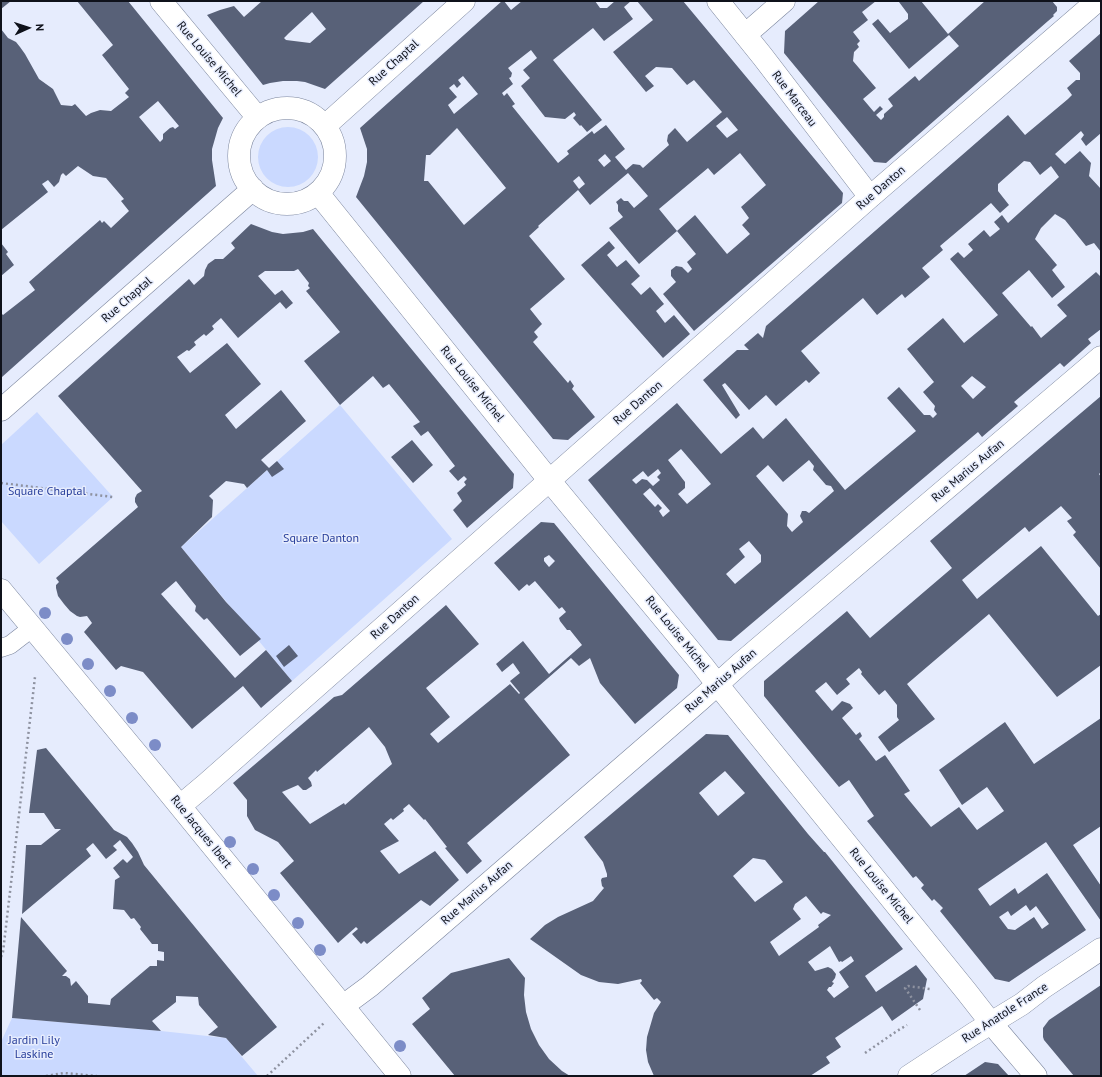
<!DOCTYPE html>
<html>
<head>
<meta charset="utf-8">
<style>
	body { margin:0 }
	#map { position:relative; width:1102px; height:1077px; overflow:hidden; background:#e6ecfd; font-family:"PT Sans",sans-serif }
	canvas { display:block }
	.frame { position:absolute; inset:0; border:2px solid #0f121b; pointer-events:none }
	.north { position:absolute; left:8px; top:8px; width:40px; height:40px; -webkit-text-stroke:3px #e6ecfd; paint-order:stroke; rotate:87deg; font-size:11px; font-weight:700; line-height:16px; text-align:center; color:#0f121b }
	.north::after { content:''; display:block; margin:auto; width:14px; height:18px; background:#0f121b; clip-path:polygon(50% 0,100% 100%,50% 72%,0 100%) }
</style>
</head>
<body>
<div id="map">
<canvas width="1102" height="1077"></canvas>
<div class="frame"></div>
<div class="north">N</div>
</div>
<script>
const c = document.querySelector('canvas').getContext('2d');
c.lineJoin = 'round';
function fillPath(path, color) { c.fillStyle = color; c.fill(path, 'evenodd'); }
function trace(path, color, width, dash) { c.strokeStyle = color; c.lineWidth = width; c.lineCap = dash ? 'butt' : 'round'; c.setLineDash(dash || []); c.stroke(path); }
function label(font, color, halo, rows, align = 'center') {
  c.font = font + ' "PT Sans",sans-serif'; c.lineWidth = 3; c.setLineDash([]); c.textBaseline = 'middle'; c.strokeStyle = halo; c.fillStyle = color; for (const [text, x, y, turn = 0] of rows) {
    c.save(); c.translate(x, y); c.rotate((+turn || 0) * Math.PI / 180); c.textAlign = isNaN(turn) ? turn : align; if (halo) c.strokeText(text, 0, 0); c.fillText(text, 0, 0); c.restore();
  }
}
const green = new Path2D(`
	M258 157a30 30 0 1 1 60 0a30 30 0 1 1-60 0Z
	M340,405L452,539L292,681L181,547Z
	M37,412L113,497L39,564L1,521V445Z
	M12,1018L161,1031L226,1038L258,1076H1V1042Z`);
const building = new Path2D(`
	M1,1H11L1,9Z
	M77,1H128L223,118L218,128L212,149V160L216,186L2,377L1,376V313L3,315L35,290L29,282L100,220L102,223L104,221L111,228L129,211L121,201L124,199L106,178L93,176L78,166L66,176L63,173L61,175L59,182L54,187L48,180L42,184L48,192L1,230V29L8,38L16,42L20,47L25,54L39,79L53,89L61,105L72,106L75,104L86,116L91,113L100,110L111,111L129,97L125,93L129,89L102,55L113,45ZM158,101L179,126L175,129L173,127L170,128L163,134V139L160,142L139,117Z
	M262,1H424L325,89L305,82L297,81H283L270,83L263,85L207,15L220,10L234,6L244,17ZM312,12L326,29L310,43L286,40L284,38L289,33Z
	M502,1H504L511,10L522,1H595L600,8H607L615,1H631L624,7L633,19L604,41L593,28L553,60L602,120L587,132L581,125L580,126L573,118L576,115L574,112L565,119L545,117L521,86L530,78L523,70L537,58L531,50L508,68L512,73L511,77L509,78L513,84L502,93L504,96L507,93L515,104L512,106L558,163L569,154L567,151L592,131L594,134L606,125L625,149L615,157L626,170L633,164L640,165L643,168L669,145L667,141L668,135L675,128L687,142L722,112L694,80L687,85L672,68L656,67L645,76L654,86L646,92L613,52L653,20L637,1H683L843,193L842,203L694,331L663,294L676,282L671,276V270L676,266L682,267L688,273L692,269L687,262L696,254L677,231L695,215L727,254L750,234L742,225L749,218L741,207L766,185L740,153L714,175L708,168L659,209L677,231L639,264L609,228L623,217L618,211V205L616,202L621,198L624,201H628L634,208L648,196L628,173L590,205L578,190L538,226L539,227L529,236L565,279L530,309L542,324L534,332L538,337L533,342L568,383L570,380L574,386L572,389L595,417L568,440L553,439L356,197L364,176L367,162V149L360,128ZM463,76L478,94L454,114L448,105L457,97L449,88L454,84L457,88L461,84L458,80ZM727,117L738,130L727,138L716,126ZM457,128L506,188L464,225L428,181H424L426,155H430ZM605,154L611,161L604,167L598,160ZM579,176L585,184L579,189L573,181Z
	M819,1H876L862,12L868,20L853,32L860,41L857,44L859,47L854,52L853,61L876,88L863,99L874,112L880,106L883,109L876,115L881,120L884,117V114L893,106L888,99L889,98L915,76L919,81L959,46L949,35L909,69L872,24L878,19L890,33L908,19V14L899,2L900,1H921L948,34L985,1H1052L1057,7V11L1053,15L1054,16L1048,21L886,163L874,162L784,53L785,31Z
	M1101,33V133L1086,146L1081,139L1084,135L1081,131L1055,154L1065,164L1080,151L1091,163L1089,176L1101,189V252L1094,243L1086,246L1065,220L1055,214L1041,228L1035,239L1057,265L1052,270L1065,287L1052,298L1029,270L1002,293L1031,327L1032,326L1041,338L1067,316L1057,305L1096,272L1100,276L1101,275V329L1088,339L1091,343L1064,367L1060,363L1014,402L1018,406L982,437L978,432L731,641L718,640L588,480L677,403L721,454L753,427L763,439L786,418L845,490L916,431L887,398L899,387L924,415H930L933,418L937,414L934,410L935,406L923,392L934,382L907,349L943,318L964,343L998,315L950,259L958,252L964,258L973,250L968,244L984,230L990,237L1000,229L994,222L1002,215L1008,223L1059,177L1051,166L1040,175L1030,162L1024,161L998,184V191L1009,205L1000,213L991,203L940,246L943,250L922,268L930,277L917,288L905,298L902,294L877,315L863,298L801,351L820,373L809,383L806,380L776,406L766,395L749,410L725,383L722,385L740,415L736,419L703,380L737,350H749L744,345L758,333L763,338L766,326L1008,115L1025,135L1068,99L1072,95L1067,88L1076,80H1080V73L1069,61ZM972,376L986,387L973,399L961,386ZM681,449L711,484L687,504L678,494L685,488V482L668,460ZM809,460L814,466L813,470L826,485L831,486L834,491L809,513L806,511H802L800,516L803,522L792,532L787,526L788,514L756,476L768,465L783,482ZM658,469L661,473L657,477L660,480L653,486L647,480L642,479L636,484L632,480L643,471L648,477ZM650,488L670,511L663,517L659,511L662,508L658,504L655,507L643,494ZM749,541L761,555V562L735,584L726,574L745,557L739,549Z
	M251,224L272,232L283,234L303,232L313,229L514,474L513,488L467,528L453,510L462,501L457,493L466,485L464,482L467,479L464,476L458,481L449,471L455,466L428,431L421,436L413,426L420,422L389,384L383,388L373,376L340,405L304,361L340,332L306,291L310,288L308,286L309,283L298,269L294,271H265L258,276L275,295L282,290L293,303L286,309L280,302L238,338L221,318L212,326L214,329L206,336L204,334L194,342L196,345L189,351L187,350L177,357L190,373L227,343L261,384L225,415L236,429L281,390L306,421L261,460L269,468L277,461L284,469L272,477L267,470L247,488L244,484L226,481L209,496L213,500L212,517L181,547L226,602L261,639L240,656L207,618L204,620L195,611L196,606L176,581L161,594L235,678L266,650L292,681L261,708L243,686L192,729L143,672L121,666L116,670L84,632L92,623L87,616L80,617L77,616L70,611L64,604L58,596L56,588V585L59,582L56,578L138,507L135,502V498L137,494L142,491L58,396L189,279L194,285L204,276L205,270L208,264L215,259H223L235,248L231,243Z
	M609,241L615,248L607,255L617,267L626,260L640,276L631,284L641,295L650,287L664,304L656,311L665,323L674,315L690,334L663,358L581,265Z
	M1,243L8,252L6,254L14,265L1,276Z
	M1101,396V472L1099,474L1101,477V569L1073,535L1076,532L1067,521L1072,518L1061,506L1029,532L1025,527L962,580L977,599L1041,546L1098,616L1101,614V665L1057,697L989,614L907,684L935,719L889,752L878,737L899,720L897,717V705L885,690L879,695L861,674L862,672L859,668L846,679L850,684L837,695L826,682L815,691L832,711L842,701L850,704L853,708L842,718L856,735L860,732L862,736L859,739L876,761L885,755L910,791L904,794L931,827L959,807L977,830L1004,811L987,787L962,805L939,770L1005,722L1034,764L1101,718V826L1073,845L1101,886V921L1046,842L978,889L990,906L1015,888L1018,894L1047,873L1086,930L1009,982L995,979L940,911L943,908L934,899L932,901L921,888L924,885L916,876L913,878L867,821L874,816L849,780L839,787L764,696V681L847,611L870,638L952,568L930,541ZM1026,905L1030,911L1036,906L1049,924L1042,929L1034,917L1015,930L1008,929L999,917L1008,911L1011,916Z
	M412,440L433,465L413,483L391,457Z
	M541,522L554,523L679,675L677,688L635,724L600,683L590,658L579,666L571,658L524,699L570,755L467,843L482,861L467,874L445,848L447,847L425,819L424,820L409,804L403,809L404,811L393,820L391,818L384,824L399,841L380,851L399,874L435,851L459,880L430,906L421,900L367,944L364,941L361,944L352,934L358,929L356,927L338,943L280,873L294,861L278,842L255,830L247,816V800L233,783L334,697L342,695L446,605L479,644L426,688L450,717L430,734L438,743L510,684L519,694L520,693L510,681L520,673L513,663L502,672L496,664L523,641L549,674L582,645L570,630H567L560,621L559,618L566,612L562,607L559,609L535,581L529,586L527,584L519,591L494,563ZM549,555L555,561L549,567L544,561V558ZM369,727L385,747L392,764L345,805L344,803L310,824L282,792L298,785L303,790H306L312,786L311,782L308,778L316,770L317,772Z
	M289,645L298,656L284,667L276,656Z
	M706,734L728,735L808,834L824,852H825L903,949L865,976L876,992L916,965L927,979L923,999L892,1021L882,1006L835,1038L841,1047L826,1057L830,1063L810,1076H654L648,1062L646,1050L647,1037L654,1013L661,1002L657,998L654,1000L640,983L642,981L641,979L618,984L599,982L581,975L530,939L545,925L558,917L593,901L604,888L602,886L601,880L602,878L607,877V874L603,862L584,837ZM725,771L745,793L718,816L699,793ZM753,858L765,860L783,882L755,902L733,876ZM806,896L821,914L823,912L831,915L818,925L819,927L779,956L770,942L801,919L793,909L795,904ZM830,946L839,962L841,961L842,962L851,956L854,961L839,972L849,987L834,998L827,990L829,987H831L834,983L832,982L835,978L836,974L832,969L828,967L815,971L808,962Z
	M46,748L114,830L127,837L132,843L138,852L144,865L277,1027L242,1056L226,1038L208,1035L218,1027L199,1005L198,997L176,996V1002L152,1021L161,1031L12,1018L21,917L67,971L62,976H66L70,979L71,986L76,981L88,996V1003L110,1005L111,999L150,966H157V960L164,961V952L158,951V944H152L140,929L141,927L134,918L131,919L124,910L113,909L115,880L120,877L113,868L123,859L127,863L133,857L120,840L113,846L117,850L106,859L93,843L86,849L91,856L22,914L26,845H41L61,829H55L44,813H29L37,750Z
	M509,958L525,978L524,995L526,1012L531,1029L539,1045L549,1059L562,1071L570,1076H455L412,1024L430,1009L422,998L451,973Z
	M1101,985V1076H1074L1044,1040L1043,1037V1028L1049,1020Z
	M985,1062L998,1064L1009,1076H964Z`);
const path = new Path2D(`
	M1,483L113,497
	M1,957L3,952L35,677
	M920,1010L905,988L908,986L930,989
	M865,1053L897,1031L907,1025
	M46,1076L64,1073L97,1076
	M267,1076L324,1023`);
const pedestrian = new Path2D(`
	M1,648L10,645L32,628`);
const minor = new Path2D(`
	M161,1L258,118
	M718,1L763,57L870,197
	M745,35L784,1
	M239 156a48 48 0 1 1 96 0a48 48 0 1 1-96 0Z
	M325,126L464,1
	M318,193L549,480L703,666L717,684L966,991L991,1023L1036,1076
	M1,410L253,189
	M1,590L157,778L400,1076
	M180,806L205,785L870,197L1097,1
	M343,1006L370,986L700,700L740,664L1101,357`);
const secondary = new Path2D(`
	M909,1076L973,1034L1022,1004L1044,987L1101,949`);
const trees = [
	[45,613],
	[67,639],
	[88,664],
	[110,691],
	[132,718],
	[155,745],
	[230,842],
	[253,869],
	[274,895],
	[298,923],
	[320,950],
	[400,1046]
];
const streetNames = [
	["Rue Louise Michel",209,59,50],
	["Rue Chaptal",394,63,-42],
	["Rue Marceau",794,99,53],
	["Rue Danton",881,188,-41],
	["Rue Chaptal",127,300,-41],
	["Rue Louise Michel",472,384,51],
	["Rue Danton",638,403,-41],
	["Rue Marius Aufan",968,471,-40],
	["Rue Danton",395,617,-42],
	["Rue Louise Michel",677,634,51],
	["Rue Marius Aufan",721,681,-41],
	["Rue Jacques Ibert",201,832,51],
	["Rue Louise Michel",881,886,51],
	["Rue Marius Aufan",477,893,-41],
	["Rue Anatole France",1005,1013,-33]
];
const parkNames = [
	["Square Chaptal",47,492],
	["Square Danton",321,539],
	["Jardin Lily",34,1041],
	["Laskine",34,1055]
];
fillPath(green, '#cad9ff');
fillPath(building, '#586178');
trace(pedestrian, '#7b859d', 19);
trace(minor, '#7b859d', 23);
trace(secondary, '#7b859d', 23);
trace(path, '#8e92a0', 2.5, [2, 3]);
trace(pedestrian, '#fff', 18);
trace(minor, '#fff', 22);
trace(secondary, '#fff', 22);
c.fillStyle = '#7c8cc7';
for (const [x, y] of trees) { c.beginPath(); c.arc(x, y, 6, 0, 2 * Math.PI); c.fill(); }
label('12px', '#0f121b', '#e6ecfd', streetNames);
label('12px', '#263d9a', '#e6ecfd', parkNames);
</script>
</body>
</html>
